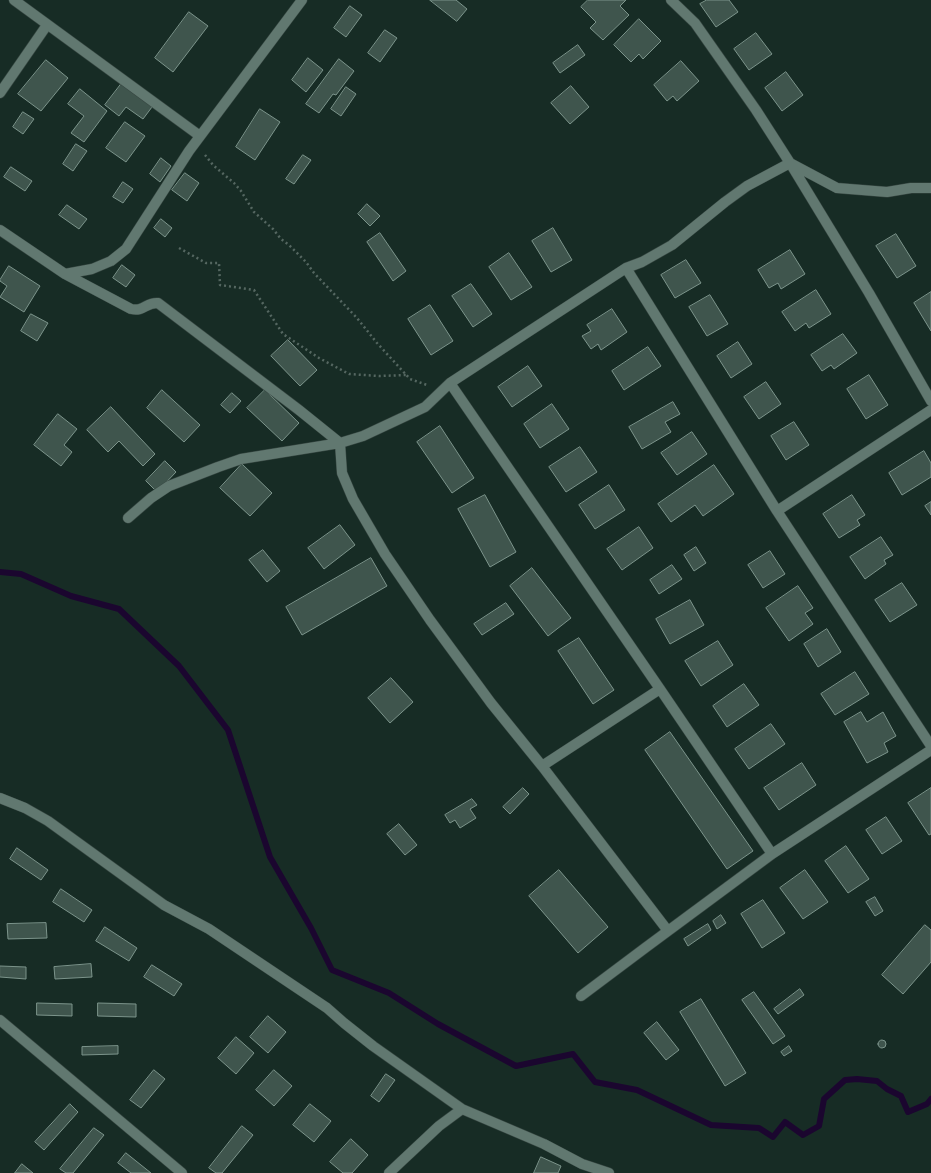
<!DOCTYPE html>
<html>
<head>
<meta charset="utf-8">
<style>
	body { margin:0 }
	canvas { display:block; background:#172c25 }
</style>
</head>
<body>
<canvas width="931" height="1173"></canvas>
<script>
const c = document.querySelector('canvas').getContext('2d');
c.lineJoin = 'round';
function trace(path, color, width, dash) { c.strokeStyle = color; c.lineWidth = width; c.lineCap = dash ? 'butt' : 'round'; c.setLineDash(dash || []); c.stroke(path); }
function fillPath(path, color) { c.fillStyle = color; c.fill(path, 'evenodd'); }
const stream = new Path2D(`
	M0,572L21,574L71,596L119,609L179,666L228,730L270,857L311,928L332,970L389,993L438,1024L516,1066L573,1054L595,1082L637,1090L711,1125L759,1128L773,1137L785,1122L803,1135L819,1126L824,1099L845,1080L857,1079L877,1081L887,1089L901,1096L908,1112L927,1104L931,1099`);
const building = new Path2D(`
	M430,0H456L467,9L457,21Z
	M588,0H626L620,6L629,15L603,40L590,28L596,22L581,7Z
	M707,0H729L738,12L716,27L700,4Z
	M350,6L362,15L346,37L334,28Z
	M189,12L208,26L173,72L155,58Z
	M639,19L661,41L643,59L639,54L631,62L614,45Z
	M385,30L397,38L380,62L368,53Z
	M756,33L772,54L749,70L734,49Z
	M578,45L585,55L560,73L553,63Z
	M308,58L323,70L306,92L292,80Z
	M339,59L354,71L336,95L333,94L319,113L306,104Z
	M46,60L68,78L41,111L18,94Z
	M681,61L699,81L677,101L673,96L667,101L654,85Z
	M786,72L803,95L782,111L765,88Z
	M122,83L152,107L143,119L126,107L119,116L105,105Z
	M571,86L589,107L570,124L551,103Z
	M346,87L356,94L341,116L331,109Z
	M80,89L107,111L84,142L71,133L84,116L68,104Z
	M260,109L280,122L255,160L236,147Z
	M23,112L34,119L23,134L13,127Z
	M125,122L145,136L126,162L106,148Z
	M76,144L87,151L73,171L63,164Z
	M303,155L311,160L294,184L286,179Z
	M161,158L171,166L160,182L150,174Z
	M11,167L32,181L25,191L4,177Z
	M185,173L199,183L187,201L172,190Z
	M123,182L133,189L123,203L113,197Z
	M367,204L380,216L370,226L358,214Z
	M67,205L87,219L79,229L59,215Z
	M161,219L172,228L165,237L154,228Z
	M553,228L572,260L551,272L532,241Z
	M380,233L406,271L393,281L367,242Z
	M896,234L916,266L897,278L876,246Z
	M790,250L805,274L781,289L778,283L769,288L758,270Z
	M509,253L532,287L511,300L489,267Z
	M686,260L701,283L675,298L661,275Z
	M122,265L135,275L126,287L113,278Z
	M9,266L40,286L24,312L0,297L7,286L0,281V280Z
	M471,284L492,314L473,327L452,296Z
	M816,290L831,314L809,328L806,323L795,331L782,312Z
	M931,292V331L914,303Z
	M710,295L728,324L707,336L689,307Z
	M430,305L453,341L431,355L408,319Z
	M612,309L627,332L601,350L598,344L591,349L582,336L591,331L587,325Z
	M31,314L48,323L37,341L21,331Z
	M843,334L857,353L834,369L831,365L822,371L811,355Z
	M288,340L317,370L300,386L271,356Z
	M738,342L752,364L731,378L717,356Z
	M648,347L661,366L624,390L612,371Z
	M528,366L542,386L512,407L498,387Z
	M869,375L888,405L866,419L847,389Z
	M766,382L781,404L759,419L744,397Z
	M162,390L200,425L184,442L147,408Z
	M265,390L299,423L282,441L247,408Z
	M232,393L241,401L230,413L221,405Z
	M673,402L680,414L665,422L671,432L642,449L629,427Z
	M552,404L569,429L540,448L524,424Z
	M111,407L155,454L143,466L119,441L108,452L87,430Z
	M58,414L77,429L64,445L72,452L61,466L34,445Z
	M794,422L809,445L786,460L771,436Z
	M440,426L474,478L452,493L417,442Z
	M692,432L707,454L677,475L661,453Z
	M580,447L597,472L566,492L549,467Z
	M924,451L931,463V477L902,495L889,473Z
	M165,461L176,472L157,492L146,481Z
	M242,464L272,493L250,516L220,488Z
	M714,465L734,494L703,516L695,505L671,522L658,504Z
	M609,485L625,510L595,529L579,505Z
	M485,495L516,552L490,567L458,509Z
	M852,495L865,515L857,520L860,525L839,538L823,514Z
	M931,502V515L925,506Z
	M340,525L355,545L324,569L308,548Z
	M639,527L653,548L622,570L607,549Z
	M881,537L893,555L884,560L886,564L865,579L850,557Z
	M696,547L706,563L694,571L684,555Z
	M263,550L280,571L267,582L249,560Z
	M770,551L785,574L763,588L748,565Z
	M371,558L387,586L302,635L286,607Z
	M672,565L682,579L659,594L650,580Z
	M532,568L571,618L548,636L510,586Z
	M902,583L917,605L890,622L875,600Z
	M798,586L813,608L805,613L813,624L789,641L766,608Z
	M690,600L704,625L670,644L656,619Z
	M506,603L514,614L482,635L474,624Z
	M827,629L841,652L818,667L804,644Z
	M579,638L614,690L593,704L558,651Z
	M718,641L733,665L701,686L685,661Z
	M855,672L869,694L835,715L821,694Z
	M391,678L413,702L390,723L368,698Z
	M744,684L759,705L727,727L713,706Z
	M861,712L867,722L883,712L896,736L884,743L888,752L867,763L844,722Z
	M771,724L785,744L749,769L735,749Z
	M670,732L753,851L727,869L645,750Z
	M802,763L816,785L779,810L764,788Z
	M523,788L529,794L510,814L503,807Z
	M931,788V834L929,835L908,803Z
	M472,799L477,805L470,809L476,818L460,828L455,820L450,823L445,815Z
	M886,817L902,841L882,854L866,830Z
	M399,824L417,845L405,855L387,834Z
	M846,846L869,879L848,893L825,861Z
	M17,848L48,870L41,880L10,859Z
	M559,870L608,927L578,953L529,896Z
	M805,870L828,902L803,919L780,888Z
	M61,889L92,910L84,922L53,902Z
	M875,897L883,911L875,916L866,902Z
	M763,900L785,933L762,948L741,914Z
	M721,915L726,923L717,929L713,921Z
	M46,923L47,938L8,939L7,924Z
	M708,924L711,930L688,946L684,939Z
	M925,925L931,930V962L903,994L882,975Z
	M105,927L137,948L129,961L96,941Z
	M91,964L92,977L55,979L54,967Z
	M152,965L182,984L174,996L144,977Z
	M0,966L26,967V979L0,977Z
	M800,989L804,995L778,1014L774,1009Z
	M754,992L785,1036L773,1044L742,1000Z
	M701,999L746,1073L725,1086L680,1012Z
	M37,1003L72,1004V1016L37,1015Z
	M98,1003L136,1004V1017L98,1016Z
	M268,1016L286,1032L268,1053L250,1037Z
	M657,1022L679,1050L666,1060L644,1033Z
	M236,1037L254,1053L236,1074L218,1058Z
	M878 1044a4 4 0 1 1 8 0a4 4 0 1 1-8 0Z
	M118,1046V1054L82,1055V1047Z
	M789,1046L792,1051L784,1056L781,1052Z
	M154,1070L165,1079L141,1108L130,1100Z
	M274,1070L292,1086L274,1106L256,1090Z
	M386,1074L395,1080L379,1102L371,1096Z
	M70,1104L78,1112L44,1150L35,1142Z
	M310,1104L331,1121L314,1142L293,1125Z
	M242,1126L253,1135L222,1173H216L209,1168Z
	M94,1128L104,1135L73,1173H66L60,1169Z
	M351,1139L368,1155L352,1173H343L330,1162Z
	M126,1153L151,1173H131L118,1163Z
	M541,1157L561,1166L558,1173H534Z
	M22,1164L33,1173H15Z`);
const path = new Path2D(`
	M205,155L213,165L234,183L241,191L254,212L273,229L281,239L289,245L306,262L314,273L357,318L377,343L410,379L427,385
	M179,248L206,263H219L220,285L254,290L283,334L319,358L349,374L379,376L406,375`);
const minor = new Path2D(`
	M14,0L200,136
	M671,0L695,23L756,110L790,163L869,293L931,401
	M0,93L47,25
	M0,230L65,274L131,309C144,312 146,302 158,303L299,410L340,443L342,473L353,499L385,554L430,620L491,703L542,766L668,931
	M626,268L777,511L931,746
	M65,274L92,269L111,261L126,249L189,151L302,0
	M450,383L660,689L772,854
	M777,511L931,410
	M128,518L151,498L169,486L218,467L241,459L340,443L363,436L425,407L450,383L626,268L642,262L672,245L725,202L747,186L790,163L837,188L887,192L911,188H931
	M542,766L660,689
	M0,798L25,808L48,821L164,905L209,929L327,1008L344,1023L373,1046L462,1109L544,1144L582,1164L609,1173
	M581,996L645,948L772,854L931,750
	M0,1020L182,1173
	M389,1173L439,1126L462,1109`);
trace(stream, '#1b062f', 6);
fillPath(building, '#3f554d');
trace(building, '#7c948b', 1);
trace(minor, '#384843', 11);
trace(path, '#556761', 2.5, [2, 3]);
trace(minor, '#617870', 10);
</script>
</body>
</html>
